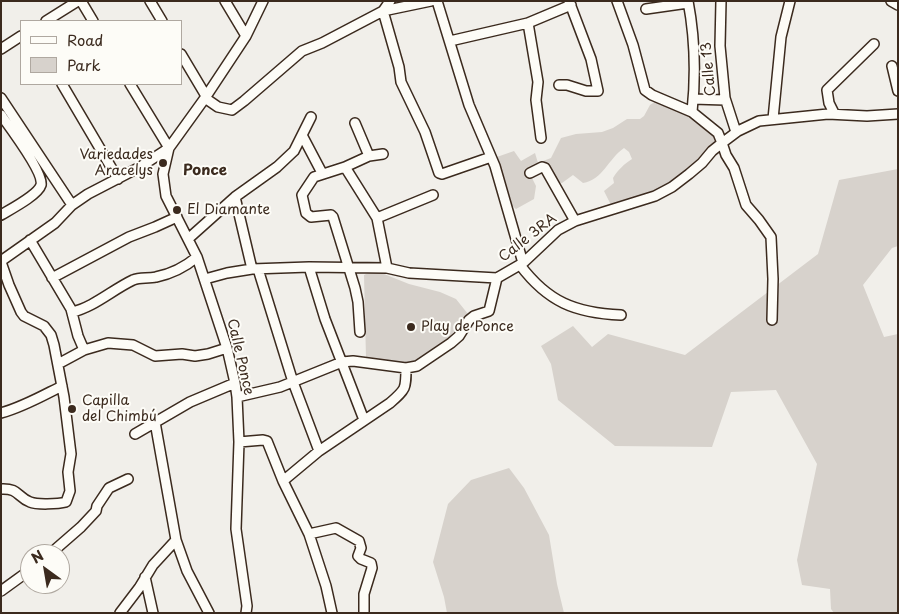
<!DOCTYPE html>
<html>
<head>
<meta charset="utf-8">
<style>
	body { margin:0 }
	#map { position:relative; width:899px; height:614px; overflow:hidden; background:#f1efea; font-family:"Playpen Sans",sans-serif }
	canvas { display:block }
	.frame { position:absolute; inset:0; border:2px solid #3b2a1e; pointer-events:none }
	.legend { position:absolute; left:20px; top:20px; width:162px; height:65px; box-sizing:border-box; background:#fdfcf7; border:1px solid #afa8a0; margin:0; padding:6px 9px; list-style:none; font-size:15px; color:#3b2a1e }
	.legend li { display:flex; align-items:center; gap:10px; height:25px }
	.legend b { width:25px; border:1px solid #afa8a0 }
	.north { position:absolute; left:20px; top:544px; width:50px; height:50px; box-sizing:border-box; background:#fdfcf7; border:1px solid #afa8a0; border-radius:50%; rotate:328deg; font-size:14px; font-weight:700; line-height:20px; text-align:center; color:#3b2a1e }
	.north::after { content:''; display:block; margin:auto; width:18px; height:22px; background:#3b2a1e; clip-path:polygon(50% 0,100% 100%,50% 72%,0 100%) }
</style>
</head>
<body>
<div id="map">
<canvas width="899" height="614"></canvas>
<div class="frame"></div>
<ul class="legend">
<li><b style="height:6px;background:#fdfcf7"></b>Road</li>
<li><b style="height:14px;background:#d7d2cc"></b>Park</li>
</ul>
<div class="north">N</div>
</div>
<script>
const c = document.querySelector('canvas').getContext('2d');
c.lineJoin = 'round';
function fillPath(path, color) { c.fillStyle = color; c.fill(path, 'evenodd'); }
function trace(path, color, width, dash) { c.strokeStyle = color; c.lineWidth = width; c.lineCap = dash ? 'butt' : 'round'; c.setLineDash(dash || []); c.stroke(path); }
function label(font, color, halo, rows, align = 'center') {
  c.font = font + ' "Playpen Sans",sans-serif'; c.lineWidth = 4; c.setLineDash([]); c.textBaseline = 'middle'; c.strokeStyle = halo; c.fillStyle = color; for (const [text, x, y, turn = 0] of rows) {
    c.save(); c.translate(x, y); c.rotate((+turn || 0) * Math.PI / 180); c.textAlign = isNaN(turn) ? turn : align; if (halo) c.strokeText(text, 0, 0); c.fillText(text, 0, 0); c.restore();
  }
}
const green = new Path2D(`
	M656,101L697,119L719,140L682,177L652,193L611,205L604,191L614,183L613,178C618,170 624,164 632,159L629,152L624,148C608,159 603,180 583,183L573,175L562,183L554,182L544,170L532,178L536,186L534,199L516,209L510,204L494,158L514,151L521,161L535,153L538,163L551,158L561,138L576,134L602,132L613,128L627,119H640L644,116L650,105Z
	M898,169V246L892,248L863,285L884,337L898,334V613H834L831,609L830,589L802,585L797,560L817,464L776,390L731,392L712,447L615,446L558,400L551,364L541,346L573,326L592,347L608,334L685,355L818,254L839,180Z
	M370,272H379L409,284L440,292L456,299L468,314L447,340L410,365L366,358L364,275Z
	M509,468L524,488L549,535L557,584L564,613H447L444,597L433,562L448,504L471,480Z`);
const street = new Path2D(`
	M81,1L93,21
	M150,1L162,21
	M225,1L246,36
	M437,1L469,105L495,166L523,263
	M688,1C695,38 696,75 692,112
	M721,1L720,46L725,98L736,132
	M891,1L898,5
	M646,9L688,3
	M383,11L399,67L401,82L425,132L439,173L442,174L491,157
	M383,11L431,1
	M46,21L78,1
	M528,23L538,82L536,100L541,138
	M450,41L528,23L571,5
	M1,49L21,36
	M181,54L206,96
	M892,66L898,91
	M62,84L118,179
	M130,84L169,148
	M559,85H567L586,91H598L591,59L569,1
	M1,98L72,205
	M205,98L218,107L232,110L244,101L302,51L322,43L383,11L390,1
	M693,99L725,100
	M834,113L829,103L827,90L874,44
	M1,115C9,126 44,173 41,185C38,195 11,209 1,215
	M773,119L781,37L790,1
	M355,123L369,156
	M302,135L322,173
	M169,148L163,174L166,196L197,257L227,348L235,383L237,397L239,442L236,529L247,606L246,613
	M345,167L369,156L383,154
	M530,173L542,167L545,168L575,221
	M235,197L252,269
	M377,218L433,195
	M188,239L235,197L277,167L294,151L311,117
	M30,240L71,309L78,336L84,350
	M1,261L55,223L72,205L88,194L140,167L169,148L205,98L246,36L263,1
	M1,262L9,285L21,312L24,316L44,326L51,335L54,345L64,397L71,454L68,472L70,491L66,502C58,504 37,505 30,502C17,497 19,488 1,489
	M520,265C548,302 575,313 621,315
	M309,267L325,319L364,420
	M258,269L293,382L319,451
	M52,278L129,237L155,227L177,217
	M205,279L227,273L252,269L309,267L387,268L409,273L497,278L523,263L558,230L575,221L655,196L672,187L689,174L702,163L712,151L722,143L718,133L692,112L652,95L645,90L633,45L617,1
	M72,312C94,307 112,290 133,280C140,277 148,279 156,277C171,274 185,267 197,257
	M772,320L773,279L771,237L759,220L746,205L734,168L726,155L722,143L738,131L759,121L828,114L867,116L898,114
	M360,332L358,302L355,288L333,217L331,215L311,217L306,213L302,195L314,177L345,167L377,218L387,268
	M58,364L84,350L108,343L133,345L155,356L182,354L195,356L208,354L227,348
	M237,397L280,387L342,362L353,361L406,368L417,366L451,343L459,336L469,320L474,316L489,311L497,278
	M1,413C23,407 42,396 62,386
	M155,422L176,540L187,571L209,613
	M135,434L190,402L235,383
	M239,442L263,440L267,441L283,481L309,534L326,586L332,613
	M283,481L319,451L390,403C406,389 406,389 406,368
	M309,534L336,528L359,541L361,548L358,556L361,559L371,563L372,568L364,594V613
	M50,554L81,527L96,511L97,506L109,488L128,479
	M145,577L153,613
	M1,591L30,570
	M120,613L139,588L153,565L176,540`);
const markers = [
	[163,163,5,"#3b2a1e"],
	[177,210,5,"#3b2a1e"],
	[411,327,5,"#3b2a1e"],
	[72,409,5,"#3b2a1e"]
];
const streetNames = [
	["Calle 13",709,69,-95],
	["Calle 3RA",528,238,-38],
	["Calle Ponce",240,357,77]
];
const poiNames = [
	["Variedades",153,155,"right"],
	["Aracelys",153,171,"right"],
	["El Diamante",187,210],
	["Play de Ponce",421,327],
	["Capilla",82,401],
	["del Chimbú",82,417]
];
const neighbourhoodNames = [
	["Ponce",205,171]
];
fillPath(green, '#d7d2cc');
trace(street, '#3b2a1e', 12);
trace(street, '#fdfcf7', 9);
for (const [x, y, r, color] of markers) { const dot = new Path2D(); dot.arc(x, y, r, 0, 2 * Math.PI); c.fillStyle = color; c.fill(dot); trace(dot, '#fdfcf7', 2); }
label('14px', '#3b2a1e', '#fdfcf7', streetNames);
label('14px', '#3b2a1e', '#fdfcf7', poiNames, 'left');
label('bold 15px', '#3b2a1e', '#fdfcf7', neighbourhoodNames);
</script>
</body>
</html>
